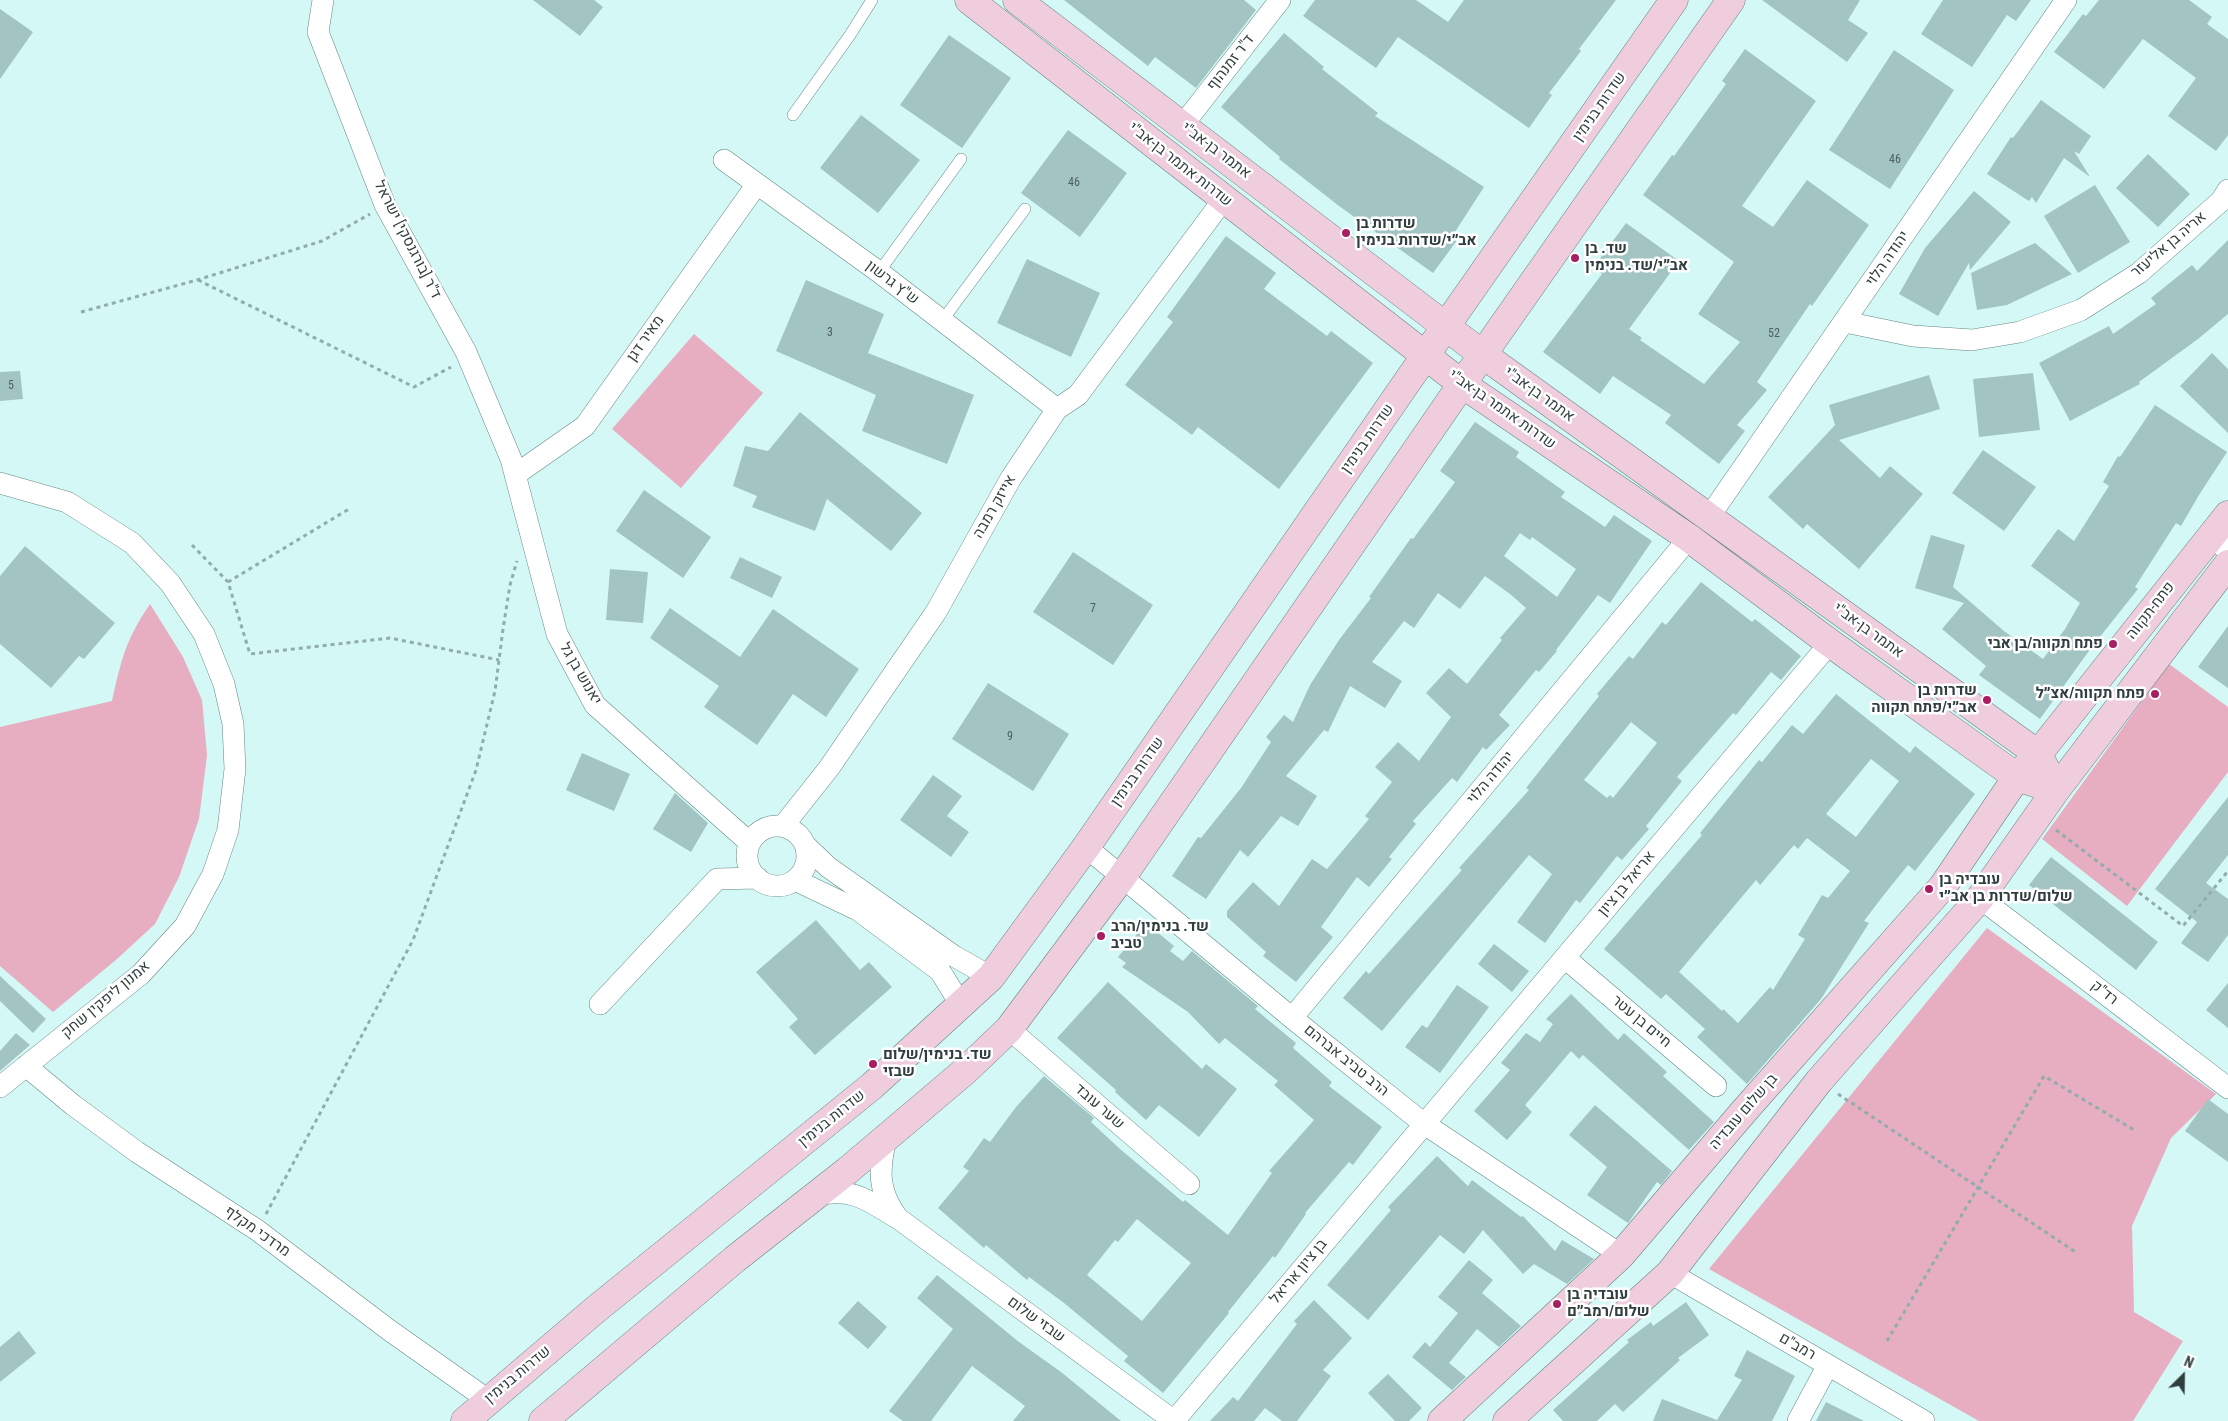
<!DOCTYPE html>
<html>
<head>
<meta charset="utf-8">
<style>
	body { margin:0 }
	#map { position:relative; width:2228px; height:1421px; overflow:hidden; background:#d3f8f6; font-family:"Roboto Condensed",sans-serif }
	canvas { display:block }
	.north { position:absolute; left:2158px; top:1351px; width:50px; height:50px; -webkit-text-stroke:4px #fff; paint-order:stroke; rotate:23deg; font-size:14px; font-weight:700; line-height:20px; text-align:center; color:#303e3d }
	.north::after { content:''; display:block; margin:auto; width:18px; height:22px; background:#303e3d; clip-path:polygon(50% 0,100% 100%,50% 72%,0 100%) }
</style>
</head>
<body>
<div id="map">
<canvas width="2228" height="1421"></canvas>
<div class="north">N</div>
</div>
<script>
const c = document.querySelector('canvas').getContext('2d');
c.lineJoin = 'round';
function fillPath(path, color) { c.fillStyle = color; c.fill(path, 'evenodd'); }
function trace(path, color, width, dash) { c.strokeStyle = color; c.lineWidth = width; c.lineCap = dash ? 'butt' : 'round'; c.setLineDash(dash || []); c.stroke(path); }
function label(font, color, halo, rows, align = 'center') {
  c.font = font + ' "Roboto Condensed",Heebo,sans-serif'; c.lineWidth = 5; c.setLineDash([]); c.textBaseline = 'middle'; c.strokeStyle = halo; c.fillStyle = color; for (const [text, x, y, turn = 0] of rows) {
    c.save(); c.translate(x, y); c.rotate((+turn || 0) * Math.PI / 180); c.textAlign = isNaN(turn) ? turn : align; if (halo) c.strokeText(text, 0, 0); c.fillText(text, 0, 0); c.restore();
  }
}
const green = new Path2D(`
	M694,334L763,393L681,488L612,429Z
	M150,604L183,657L202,700L207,755L199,819L179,877L155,924L117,959L53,1012L0,966V727L112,701C121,660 126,639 150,604Z
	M2169,664L2228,707V772L2127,906L2042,839Z
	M1987,928L2216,1094L2171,1138L2132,1226L2134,1312L2183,1341L2133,1421H1979L1709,1269Z`);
const building = new Path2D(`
	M533,0H594L603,7L580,36Z
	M1064,0H1244L1256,10L1196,88L1155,57L1148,66Z
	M1315,0H1416L1448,22L1464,0H1616L1579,49L1581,51L1549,93L1552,95L1529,128L1398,37L1376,68L1303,16Z
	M1762,0H1860L1848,20L1868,33L1847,62Z
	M1943,0H2031L2016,21L2007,15L1972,67L1921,34Z
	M2099,0H2189L2212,17L2207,24L2228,39V135L2216,151L2168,116L2196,78L2143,39L2104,89L2054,52L2083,14L2086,16Z
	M0,9L33,32L0,79Z
	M1284,33L1324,67L1322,69L1378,113L1375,116L1484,187L1453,235L1458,239L1433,273L1339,206L1279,159L1280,157L1221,107Z
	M949,35L1011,78L962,148L900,105Z
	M1745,49L1816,101L1742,206L1773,227L1807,180L1869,225L1812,306L1810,304L1757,382L1767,390L1737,425L1745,431L1719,464L1665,423L1671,415L1613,376L1600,394L1543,352L1602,274L1593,268L1626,223L1679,261L1629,329L1642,338L1640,340L1704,384L1740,342L1698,314L1734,262L1643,195L1672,155L1674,156L1726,84L1722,81Z
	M1894,50L1954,90L1890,189L1829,150Z
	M2041,100L2091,136L2079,154L2074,151L2090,177L2064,158L2036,203L2032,197L2029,201L1987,174L2011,137L2013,138Z
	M861,115L920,160L878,213L820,168Z
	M1068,130L1127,173L1080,237L1021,193Z
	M2148,154L2190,194L2158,227L2116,188Z
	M2095,185L2130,242L2078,273L2044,216Z
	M1974,191L2011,222L1970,270L1969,263L1938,316L1899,294L1925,248Z
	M1226,236L1276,273L1264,289L1327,336L1331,331L1373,363L1279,489L1198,427L1192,435L1125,385L1173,322L1167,317Z
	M2228,240V314L2198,339L2139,382L2140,384L2070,421L2039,363L2109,326L2113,334L2156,304L2151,298L2192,265L2197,271Z
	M2035,243L2072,274L2007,305L1977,310L1971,273Z
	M1027,259L1100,293L1071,357L997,323Z
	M806,280L884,314L868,353L974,395L947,464L862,431L876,395L776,351Z
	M2212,353L2228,369V433L2180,386Z
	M20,371L23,399L0,401V372Z
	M2033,373L2040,430L1979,437L1973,379Z
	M1929,375L1940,409L1839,440L1880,478L1890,466L1923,494L1859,569L1807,524L1803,529L1768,497L1835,425L1829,405Z
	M2155,405L2227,452L2199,495L2181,526L2176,523L2135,587L2138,589L2091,648L2040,719L1979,675L1986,666L1942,629L1964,603L1915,588L1931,535L1965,545L1953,587L2004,631L2043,659L2065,629L2080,603L2031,566L2058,529L2074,541L2109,486L2103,482L2118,456L2120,457Z
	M800,412L922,513L891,551L827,499L815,531L752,507L757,496L733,486L745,446L768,451Z
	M1475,422L1519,452L1516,457L1565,492L1561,497L1605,527L1614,515L1652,541L1610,603L1598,595L1556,650L1557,651L1539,672L1536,670L1499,715L1510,725L1486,750L1483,747L1457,782L1452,778L1413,821L1416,824L1389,857L1392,859L1369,887L1357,877L1321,927L1333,937L1296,982L1263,956L1266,952L1227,917V911L1253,882L1279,906L1312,859L1327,869L1369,819L1365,816L1392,782L1375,767L1398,742L1419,761L1451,717L1426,693L1449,668L1467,684L1502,640L1500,638L1526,608L1510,594L1485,576L1460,609L1438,593L1414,628L1404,621L1372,662L1402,681L1385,708L1350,686L1328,732L1324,730L1286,776L1317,796L1298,826L1281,816L1248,857L1240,850L1206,899L1172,876L1198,837L1201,838L1241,788L1271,742L1266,737L1284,715L1293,722L1310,685L1339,640L1371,598L1369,597L1411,538L1413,539L1455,482L1440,471ZM1520,533L1530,540L1532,537L1576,569L1557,597L1504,556Z
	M1983,450L2036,487L2004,531L1952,493Z
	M644,490L711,537L683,578L616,531Z
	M25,546L115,623L84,659L79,656L51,688L0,644V576Z
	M1073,552L1153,605L1113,665L1033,612Z
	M740,557L782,577L772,598L730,578Z
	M610,569L648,572L643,623L606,620Z
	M1701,582L1752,622L1755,619L1801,656L1781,680L1771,672L1736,715L1733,713L1677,777L1682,781L1646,826L1649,829L1622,860L1617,856L1580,903L1576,900L1545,943L1517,922L1552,874L1529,855L1382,1031L1343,998L1366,971L1369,974L1462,870L1459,868L1529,790L1526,788L1599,696L1597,694L1629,656L1633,659L1662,622L1666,625ZM1631,722L1657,743L1613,798L1610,795L1607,798L1584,780Z
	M670,608L740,657L773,609L859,669L826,717L793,694L757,745L704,707L719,686L650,638Z
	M2228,626V688L2198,667Z
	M988,683L1069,734L1033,791L952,739Z
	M1836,694L1910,753L1915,746L1975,794L1915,871L1908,865L1883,896L1864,921L1869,923L1821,999L1747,1084L1697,1037L1705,1029L1666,994L1661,999L1604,949L1702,835L1700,833L1759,760L1762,762L1792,725L1803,734ZM1871,759L1899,781L1856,837L1826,814ZM1807,838L1850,871L1828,898L1822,895L1798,935L1805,939L1773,990L1770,987L1738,1023L1723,1009L1722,1011L1679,972L1756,880L1760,885L1794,845L1798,849Z
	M582,753L630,774L614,811L566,790Z
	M933,775L962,796L947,816L969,832L951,857L900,820Z
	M675,793L708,823L691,852L653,829Z
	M2228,797V855L2206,883L2228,899V935L2208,962L2181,943L2197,922L2155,889Z
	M2051,857L2158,942L2136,970L2029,885Z
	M816,920L860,970L869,962L892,987L815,1055L789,1027L798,1019L756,972Z
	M1146,923L1174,946L1170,951L1183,961L1192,951L1258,1006L1255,1009L1296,1043L1293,1048L1332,1082L1329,1086L1382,1127L1353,1165L1349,1162L1305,1213L1306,1214L1275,1258L1273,1256L1228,1312L1229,1313L1163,1393L1124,1361L1128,1356L1064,1303L1029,1277L1027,1280L986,1245L984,1248L938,1208L969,1171L963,1167L984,1138L990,1142L1016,1107L1044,1076L1094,1118L1091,1122L1120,1149L1183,1202L1185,1200L1228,1235L1272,1173L1269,1171L1314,1120L1274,1085L1278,1081L1225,1038L1219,1044L1188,1012L1122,967L1126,963L1118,957ZM1137,1219L1191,1263L1142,1321L1087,1275L1115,1240L1118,1242Z
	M1494,944L1529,971L1512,992L1478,964Z
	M0,976L46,1019L33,1033L0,1001Z
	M1108,982L1202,1069L1206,1064L1237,1089L1199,1137L1159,1105L1146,1120L1115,1092L1116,1090L1057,1038Z
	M2228,983V1028L2206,1010Z
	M1457,985L1489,1007L1440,1073L1405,1047L1422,1025L1427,1028Z
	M1571,994L1618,1040L1624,1033L1667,1072L1663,1076L1714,1122L1689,1150L1583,1055L1579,1059L1571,1051L1525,1105L1532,1112L1507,1140L1474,1111L1510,1070L1501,1063L1526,1033L1540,1042L1553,1024L1546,1019Z
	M16,1033L30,1045L0,1071V1051Z
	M2208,1099L2228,1114V1162L2185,1131Z
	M1595,1105L1672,1171L1661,1185L1657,1182L1628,1223L1587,1195L1607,1167L1569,1135Z
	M1437,1156L1468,1186L1472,1180L1521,1217L1523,1216L1555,1251L1562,1240L1594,1259L1567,1284L1534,1264L1523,1274L1483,1230L1464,1254L1440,1235L1368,1320L1327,1285L1391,1210L1388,1207Z
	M1469,1260L1493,1280L1482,1293L1521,1326L1499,1347L1477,1329L1449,1363L1466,1377L1452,1390L1412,1357L1425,1342L1430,1347L1458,1313L1438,1297Z
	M937,1275L1019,1342L1061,1372L1121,1421H1013L1025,1406L972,1366L931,1421H903L889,1411L953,1329L917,1298Z
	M1314,1300L1352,1338L1323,1370L1331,1376L1297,1421H1282L1265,1408L1254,1421H1210L1233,1397L1238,1401L1297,1324L1294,1321Z
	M858,1301L887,1327L868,1349L838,1323Z
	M1686,1302L1709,1335L1678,1358L1680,1360L1623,1412L1615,1404L1597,1421H1563L1553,1410L1629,1342L1627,1340L1651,1322L1653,1326Z
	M19,1331L36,1353L0,1382V1347Z
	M1747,1350L1795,1376L1772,1421H1653L1662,1399L1717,1420L1742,1380L1734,1376Z
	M1388,1374L1422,1408L1409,1421H1395L1368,1393Z
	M1826,1402L1864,1421H1816Z`);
const path = new Path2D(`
	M198,280L414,387L451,367
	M81,312L197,280L322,241L370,214
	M192,545L228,582L250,654L390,638L499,660
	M228,582L349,509
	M2056,830L2183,926L2228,871
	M1838,1094L2077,1253
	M266,1214L413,940L476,770L495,691L503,629L510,585L517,561
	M1887,1341L2044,1076L2136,1131`);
const lane = new Path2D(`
	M793,115L850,35L872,0
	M879,272L961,159
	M942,321L1025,209`);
const street = new Path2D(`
	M323,0L318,32L385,205L466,352L511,459L557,634L595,705L750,843
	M1182,126L1280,0
	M724,160L879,272L1057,409
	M1845,322L1913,336L1972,340L2020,332L2081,310L2139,273L2221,201L2228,190
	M515,475L585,426L757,184
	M0,483L67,502L132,543L170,583L204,634L224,684L233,724L235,769L228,830L213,874L185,926L141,974L0,1087
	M1709,517L2066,0
	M2210,535L2228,551
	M783,826L829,768L936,612L1011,478L1057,409L1078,395L1223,200
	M747 856a30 30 0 1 1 60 0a30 30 0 1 1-60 0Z
	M805,845L828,867L954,956L991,977
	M1086,847L1292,1018L1423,1123L1621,1255
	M795,880L858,910L940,971L961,1005
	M1980,898L2228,1088
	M1565,958L1716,1086
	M600,1004L717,879L758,878
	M1292,1018L1689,538
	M1009,1029L1189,1184
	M26,1066L73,1105L137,1152L257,1230L389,1330L488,1400
	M886,1138C879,1169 877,1190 897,1217
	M817,1195C854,1187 868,1201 899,1219L1174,1421
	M1670,1273L1924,1421
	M1174,1421L1830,643
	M1798,1421L1828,1365`);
const secondary = new Path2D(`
	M969,0L1462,384L1689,538L1830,643L2017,777L2056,790
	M1017,0L1482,354L2038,754L2056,790
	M465,1421L595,1310L872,1086L991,977L1086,847L1425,356L1674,0
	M543,1421L735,1259L847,1171L965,1071L1009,1029L1122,877L1462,384L1731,0
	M1442,1421L1621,1255L1745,1110L1943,886L2017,777L2038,754L2228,515
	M1507,1421L1670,1273L1819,1081L1980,898L2056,790L2228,564`);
const markers = [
	[1346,233,5,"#a81e63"],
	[1575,258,5,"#a81e63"],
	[2113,644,5,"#a81e63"],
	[2155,694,5,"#a81e63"],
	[1987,700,5,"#a81e63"],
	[1929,889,5,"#a81e63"],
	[1101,936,5,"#a81e63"],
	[873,1064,5,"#a81e63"],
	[1557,1304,5,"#a81e63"]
];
const numberNames = [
	["46",1895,160],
	["46",1074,183],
	["3",830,333],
	["52",1774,334],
	["5",11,386],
	["7",1093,609],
	["9",1010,737]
];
const streetNames = [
	["ד\"ר זמנהוף",1231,63,-52],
	["שדרות בנימין",1600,107,-55],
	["אתמר בן-אב\"י",1216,151,37],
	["שדרות אתמר בן-אב\"י",1180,165,38],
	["ד\"ר [בורגנסקי] ישראל",407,240,63],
	["אריה בן אליעזר",2169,245,-40],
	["יהודה הלוי",1888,259,-55],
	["ש\"ץ גרשון",892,283,37],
	["מאיר דגן",646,339,-55],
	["אתמר בן-אב\"י",1539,395,36],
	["שדרות אתמר בן-אב\"י",1502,410,35],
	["שדרות בנימין",1368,439,-55],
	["אייזק רמבה",995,507,-60],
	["פתח-תקווה",2151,611,-52],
	["אתמר בן-אב\"י",1868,631,36],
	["יאנוש בן גל",580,674,60],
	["שדרות בנימין",1138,772,-55],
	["יהודה הלוי",1491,778,-50],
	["אריאל בן ציון",1627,884,-50],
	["רד\"ק",2104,993,38],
	["אמנון ליפקין שחק",106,1000,-40],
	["חיים בן עטר",1641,1022,40],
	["הרב טביב אברהם",1346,1061,39],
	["שער עובד",1099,1107,41],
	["בן שלום עובדיה",1744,1112,-49],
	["שדרות בנימין",832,1119,-39],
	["מרדכי מקלף",257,1232,35],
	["בן ציון אריאל",1299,1272,-50],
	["שבזי שלום",1036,1320,36],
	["רמב\"ם",1797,1347,30],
	["שדרות בנימין",518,1375,-40]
];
const poiNames = [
	["שדרות בן",1356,224],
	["אב״י/שדרות בנימין",1356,241],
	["שד. בן",1585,249],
	["אב״י/שד. בנימין",1585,266],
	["פתח תקווה/בן אבי",2103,644,"right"],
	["שדרות בן",1977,691,"right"],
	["אב״י/פתח תקווה",1977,708,"right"],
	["פתח תקווה/אצ״ל",2145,694,"right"],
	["עובדיה בן",1939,880],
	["שלום/שדרות בן אב״י",1939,897],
	["שד. בנימין/הרב",1111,927],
	["טביב",1111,944],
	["שד. בנימין/שלום",883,1055],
	["שבזי",883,1072],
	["עובדיה בן",1567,1295],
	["שלום/רמב״ם",1567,1312]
];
fillPath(green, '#e7adc1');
fillPath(building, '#a2c5c3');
trace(lane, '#648684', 12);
trace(street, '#648684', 22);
trace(secondary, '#648684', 29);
trace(path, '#91adab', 3, [4, 4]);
trace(lane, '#fff', 11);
trace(street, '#fff', 21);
trace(secondary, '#f0cddc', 28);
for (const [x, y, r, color] of markers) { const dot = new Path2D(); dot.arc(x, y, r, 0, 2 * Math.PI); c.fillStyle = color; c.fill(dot); trace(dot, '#fff', 2); }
label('12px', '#4c605e', null, numberNames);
label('15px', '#303e3d', '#fff', streetNames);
label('bold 15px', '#303e3d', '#fff', poiNames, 'left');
</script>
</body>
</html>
